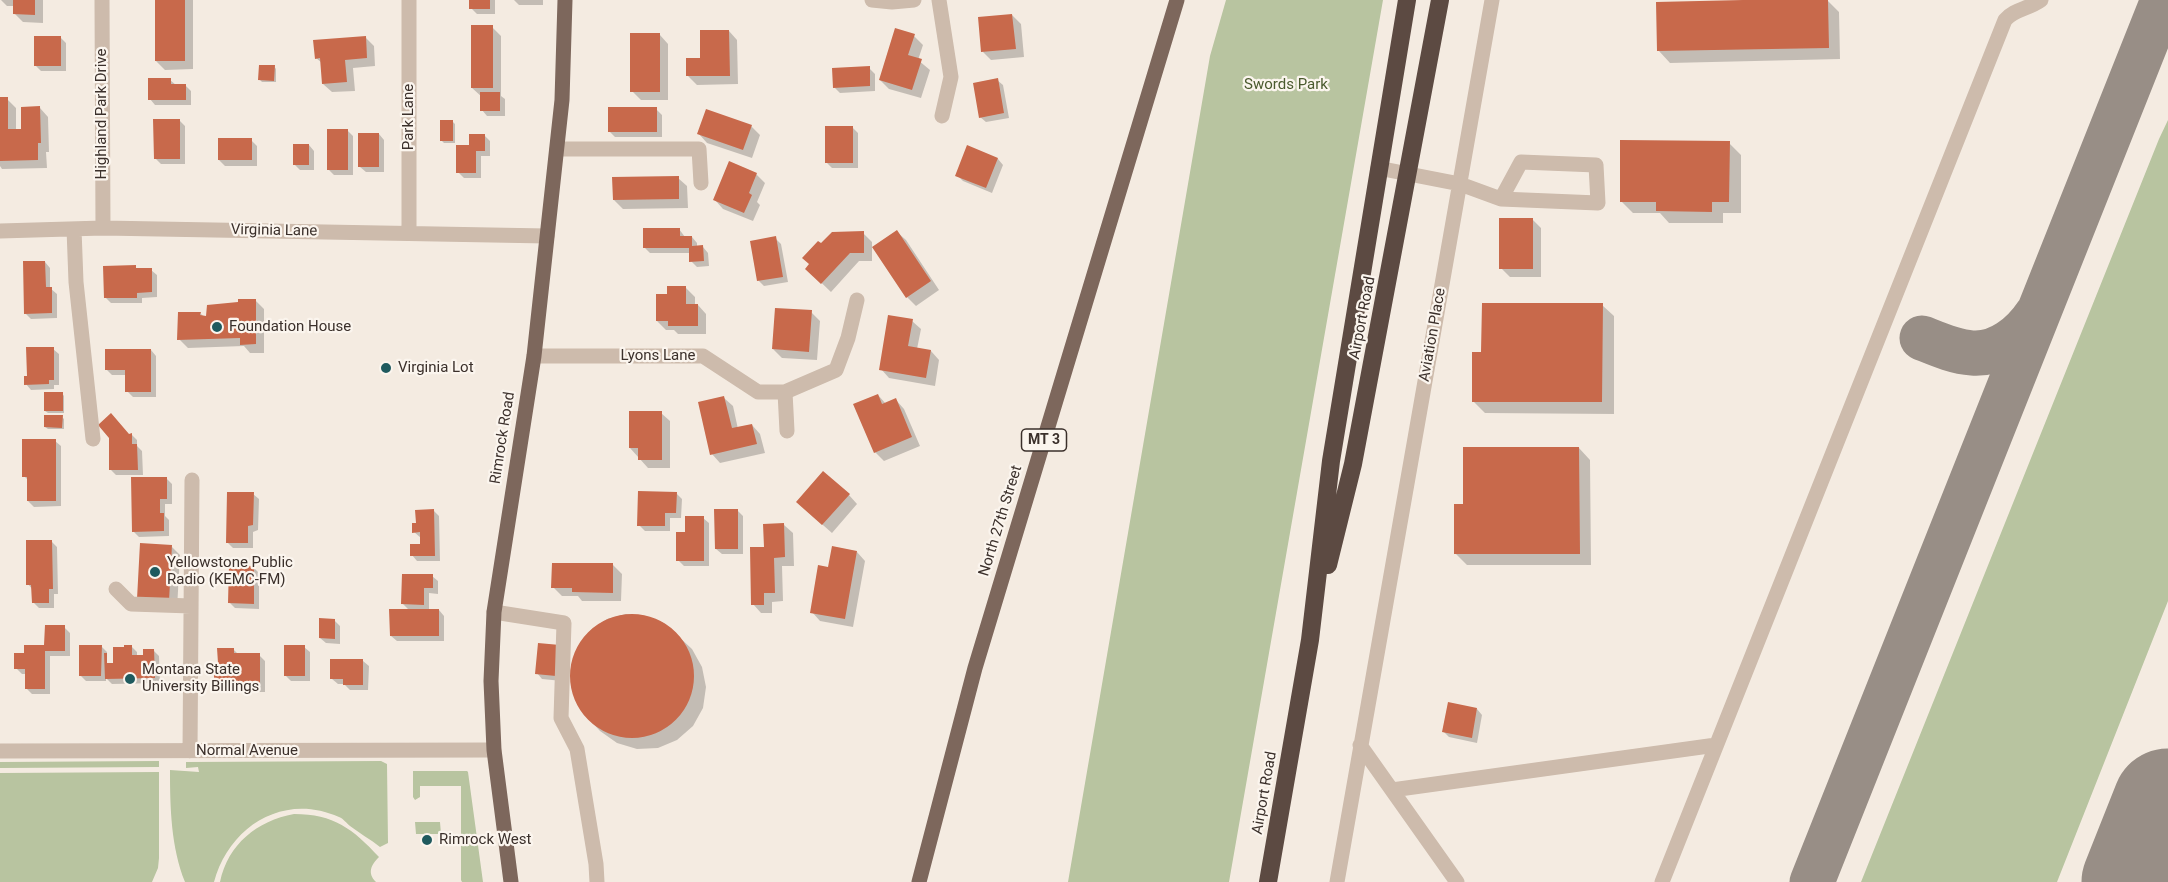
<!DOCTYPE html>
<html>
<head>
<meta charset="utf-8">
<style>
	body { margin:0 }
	canvas { display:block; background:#f4ebe1 }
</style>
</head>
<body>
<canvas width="2168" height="882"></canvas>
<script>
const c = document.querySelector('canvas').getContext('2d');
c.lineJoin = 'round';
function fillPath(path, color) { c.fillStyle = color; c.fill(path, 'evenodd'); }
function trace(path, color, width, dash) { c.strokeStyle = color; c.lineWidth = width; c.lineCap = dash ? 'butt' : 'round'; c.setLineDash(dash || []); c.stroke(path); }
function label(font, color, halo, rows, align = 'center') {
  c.font = font + ' Roboto,sans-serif'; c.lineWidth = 4.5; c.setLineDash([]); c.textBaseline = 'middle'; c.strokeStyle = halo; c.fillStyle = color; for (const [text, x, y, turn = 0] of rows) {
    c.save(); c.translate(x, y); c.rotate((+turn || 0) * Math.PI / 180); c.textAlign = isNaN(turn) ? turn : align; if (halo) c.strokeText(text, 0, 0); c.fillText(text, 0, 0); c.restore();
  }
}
const green = new Path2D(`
	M1226,0H1383L1229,882H1068L1210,56Z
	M2168,120V601L2057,882H1861L2159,139Z
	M159,761V767L0,768V762Z
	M381,761L387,764L388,843L380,847C370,839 359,833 350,826C346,823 344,819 339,817C284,792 229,826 214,882H185C171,847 170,808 170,770L199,772L198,767L186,768V762Z
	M413,771H467L468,772L483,882H462L461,880V786H420V797L415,800L413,797Z
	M159,772V858L158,868L152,882H0V773Z
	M294,814C334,814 353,829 379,857C371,865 367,873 376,882H220C228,844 257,821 294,814Z
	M415,822H440L441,834H416Z`);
const shadow = new Path2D(`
	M1,0H43V23L23,22L14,13V6H7Z
	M156,0H193V69L165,70L156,61Z
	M471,0H495V14H477L471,8Z
	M514,0H543V5H519Z
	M1827,0L1839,12L1840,59L1670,63L1659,51Z
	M1012,15L1021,24L1024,57L991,60L983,52Z
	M492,27L501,36V96L505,99V116H487L482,110V97L472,88Z
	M729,31L737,40L738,84L697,85L688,76Z
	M660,35L668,44V100H641L632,91Z
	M914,36L923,45L918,60L930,70L921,98L889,89L880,80Z
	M60,37L66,43V71H41L35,65Z
	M365,37L374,46L375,66L353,68L355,91L332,92L323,84L322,63L316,58Z
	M274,66L276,69V82H262L260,80Z
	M869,68L875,74V91L840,93L834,87Z
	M170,80L176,85H185L191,91V105H155L150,99Z
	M997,80L1003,85L1009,118L986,122L980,117Z
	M0,99H7L16,108V131H23L40,108L48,117L49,152H46L47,168L2,169L0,166Z
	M656,109L662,115V137H615L609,131Z
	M180,121L185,126V164H161L155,158Z
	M452,121L455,124V143H444L441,140Z
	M751,126L760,135L752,158L707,143L699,134Z
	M852,127L858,133V168H832L827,163Z
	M347,130L353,136V175H334L329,170Z
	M379,134L384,140V172H366L360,167Z
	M484,135L490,141V156H481V178H464L458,172L470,146Z
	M251,140L257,146V166H225L219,160Z
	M1729,143L1741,155V213H1723V223H1669L1660,213H1633L1621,201Z
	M309,145L314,151V170H300L294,164Z
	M968,147L998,159L1003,165L992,193L963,181L957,175Z
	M756,174L765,183L757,202L760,205L753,221L723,209L715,200Z
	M678,178L687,186L688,208L623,209L614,200Z
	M1532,219L1541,228V277H1510L1501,268Z
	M679,229L685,237H692L697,243V247H703L708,253L709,266L697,267L691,261V253H650L645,248Z
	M897,232L906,240L939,290L916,306L907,297Z
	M863,233L872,242V261H859L831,292L807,269L821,245Z
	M775,238L781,244L788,282L764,286L758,280Z
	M45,262L50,268V288L57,294V318L31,319L25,313Z
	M135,267L139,270H151L157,275V297L142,298V303H111L105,297Z
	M686,288L695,297V305H698L706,314V334H678L674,330H666L657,321L669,295Z
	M255,300L264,309V353H250L244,346L188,348L179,339L200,313L204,317Z
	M1602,305L1614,316V414L1485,413L1473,401L1483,354Z
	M811,312L820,321L817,360L782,358L773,349Z
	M912,321L921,329L917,349L931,351L939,360L935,386L889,378L881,369Z
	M53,349L59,354V385H54V389L31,390L26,384Z
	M151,350L156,356V397H133L127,391V375H112L106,369Z
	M62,393L64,396V413H48L45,411Z
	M878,395L886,404L896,400L904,409L920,446L884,461L875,452Z
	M724,398L733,406L738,429L752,425L760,434L765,453L720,463L712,454Z
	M661,413L670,421V468H648L630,448Z
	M62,417L64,419V429H48L45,427Z
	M129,435H132L137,440V446L142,451L143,475H116L111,470Z
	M55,441L61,446V506L34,507L28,501V480L24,476Z
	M1579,448L1590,460L1591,565H1467L1455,553L1464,505Z
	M166,478L172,484V504H165V516L169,520V536L139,537L133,531Z
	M676,493L682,499L681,518H670V531H645L639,525Z
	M253,494L259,499L258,530L253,532V548H233L227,542Z
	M849,495L857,504L832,533L807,511Z
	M737,510L743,516V554H722L716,549Z
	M434,511L439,516L440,561H417L412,555L421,546V538L414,532L417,524Z
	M703,518L709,523V566H684L678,560L686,534Z
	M784,525L793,533L794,566H782L783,601L772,602V613H761L753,604L766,548Z
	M52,542L57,547L58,594H54V608H39L33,602V590L28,584Z
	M171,546L180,555L177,609L148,608Z
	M857,552L865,561L853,627L820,621L812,612L830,568Z
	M613,565L622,574L621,601H582L578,596H562L553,587Z
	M253,567L259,573V609L235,608L230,603Z
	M432,576L438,581V594L429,593V611L439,610L444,616V641H397L391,636L410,611L403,604Z
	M626,614L646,616L664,623L692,649L702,667L706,687L703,708L693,726L677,740L658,748L637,749L617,743L600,731L588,718L577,702L571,683L572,664L579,645L591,630L607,619Z
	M334,620L340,626V644L326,643L320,638Z
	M64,627L70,633V656H50V694H32L26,688V674H22L16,668L25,655L46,646Z
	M540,645L562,681L542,679L537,673Z
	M101,646L107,652V665L114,664L131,646L137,652V657H145L153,650L159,656L160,683L112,684L106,678V681H86L80,675Z
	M304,647L310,652V681H291L285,675Z
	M233,649L239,655H259L265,661V692H221L215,686L219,664Z
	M363,661L369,666L368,690H350L344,684H338L332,679Z
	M1477,709L1482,715L1477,743L1449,737L1444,732Z`);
const taxiway = new Path2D(`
	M1922,338C1937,344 1955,352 1972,353C1999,355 2023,335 2037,314
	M1812,882L2163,0`);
const runway = new Path2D(`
	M2137,882L2168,804`);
const building = new Path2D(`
	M13,0H35V15L13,14Z
	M155,0H185V61H155Z
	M469,0H490V9H469Z
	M1743,0H1828L1829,48L1657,51L1656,2Z
	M1012,14L1016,49L981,52L978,17Z
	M471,25H493V88H471Z
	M895,28L915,34L908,55L922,59L912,90L879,80Z
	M700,30H729L730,76H686V58H700Z
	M630,33H660V92H630Z
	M34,36H61V66H34Z
	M366,36L367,58L345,60L347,82L322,84L320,58L315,59L313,40Z
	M259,65H275L274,81L258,80Z
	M870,66V86L833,88L832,68Z
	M148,78H171V84H186V100H148Z
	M998,78L1004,113L979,118L973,83Z
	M480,92H500V111H480Z
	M0,97H8V129H21V107L40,106L41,143H38V160L0,161Z
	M608,107H657V132H608Z
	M706,109L752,125L743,150L697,134Z
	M153,119H180V159H154Z
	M440,120H453V141H440Z
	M825,126H853V163H825Z
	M327,129H348V170H327Z
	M358,133H379V167H358Z
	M469,134H485V151H476V173H456V145H469Z
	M218,138H252V160H218Z
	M1620,140L1730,141L1729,202H1712V212L1656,211V202H1620Z
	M293,144H309V165H293Z
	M967,145L998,158L986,188L955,176Z
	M729,161L757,173L749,193L752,195L744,213L713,200Z
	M679,176V199L613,200L612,177Z
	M1499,218H1533V269H1499Z
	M643,228H680V236H692V246L703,245L704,261L689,262V248H643Z
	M897,230L931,281L906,298L872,247Z
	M864,231V253H850L821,284L805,269L809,264L802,258L818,241L821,243L832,232Z
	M776,236L783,277L757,281L750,241Z
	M23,261H45L46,287H52V313L24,314Z
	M136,265V268H152V292L137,293V298H104L103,266Z
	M667,286H686V304H698V326H668V321H656V294H667Z
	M238,299H256V344L240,345V338L177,340L178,312H201L200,315L206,316L207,305L238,302Z
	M1482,303H1603L1602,402H1472V352H1481Z
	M775,308L812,310L809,352L772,349Z
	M888,315L913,319L908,346L931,350L926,378L879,370Z
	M26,347H54V380H49V384L24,385V376H27Z
	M105,349H151V392H125V370H105Z
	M44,392H63V411H44Z
	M878,394L882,404L896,398L912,437L874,453L853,404Z
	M724,396L732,428L752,424L757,444L710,455L698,402Z
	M629,411H662V460H638V448H629Z
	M111,413L129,434L132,433V444H137L138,470H109V438L98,425Z
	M44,415H63L62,428L44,427Z
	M22,439H56V501H27V477H22Z
	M1463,447H1579L1580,554H1454V504H1463Z
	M823,471L850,494L822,525L796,502Z
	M131,477H167V499H160V513H164V531L132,532Z
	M638,491L677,492L676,513H665V526H637Z
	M227,492H254L253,525L248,526V543H226Z
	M434,509L435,556H410V544H420V532L412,533V523H416L415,510Z
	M714,509H738V549H715Z
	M685,516H704V561H676V532H685Z
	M784,523L785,557L774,558L775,593H764V605H751L750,547H764L763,524Z
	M26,540H52L53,589H49V603H32L31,585H26Z
	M140,543L172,545L169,601L137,599Z
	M832,546L857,551L845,619L810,613L818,565L828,567Z
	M552,563H613V593L572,592V588H551Z
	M229,565L254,566V604L228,603Z
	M402,574H433V588H424V605L401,604Z
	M389,609H439V636H390Z
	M570 676a62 62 0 1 1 124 0a62 62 0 1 1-124 0Z
	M319,618L335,619V639L319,638Z
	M45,625H65V651H45V689H25V669H14V653H24V645H44Z
	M538,643L560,645L556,676L535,674Z
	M79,645H102L101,676H79Z
	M124,645H132V655H143V649H154L155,678L105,679L104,653H107V663H113V647H124Z
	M284,645H305V676H284Z
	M217,648H234V653H260V686L214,687V663H218Z
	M330,659H363V685H343V679H330Z
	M1448,702L1477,708L1472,738L1442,732Z`);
const minor = new Path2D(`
	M102,0L103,228
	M409,0V233
	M872,0L892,2L914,0
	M939,0L951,77L942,116
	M557,149H699L701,183
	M1378,168L1460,184L1501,199L1598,203L1596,165L1521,162L1501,199
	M74,229L76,282L93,439
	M0,231L103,228L547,236
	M534,356H703L758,392H785L836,370L848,338L857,300
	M785,392L787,431
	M116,589L131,604L191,606
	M494,612L564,623L561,718L577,749L596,864L597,882
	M1360,745L1457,882
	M0,751L494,750
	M190,751L192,480
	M1392,790L1716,745
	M1337,882L1492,0
	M1662,882L2005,20C2014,9 2029,9 2041,0`);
const major = new Path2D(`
	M511,882L494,750L491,681L494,612L534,356L562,100L565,0
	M919,882L975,668L1177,0`);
const highway = new Path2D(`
	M1328,565L1353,464L1440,0
	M1268,882L1310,640L1331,461L1407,0`);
const markers = [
	[217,327,6,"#1f5a5e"],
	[386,368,6,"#1f5a5e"],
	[155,572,6,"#1f5a5e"],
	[130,679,6,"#1f5a5e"],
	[427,840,6,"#1f5a5e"]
];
const shields = [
	[1044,440,45]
];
const shieldNames = [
	["MT 3",1044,440]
];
const parkNames = [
	["Swords Park",1286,85]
];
const streetNames = [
	["Highland Park Drive",102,114,-90],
	["Park Lane",409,117,-90],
	["Virginia Lane",274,231,1],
	["Airport Road",1363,318,-79],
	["Aviation Place",1433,335,-80],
	["Lyons Lane",658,356],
	["Rimrock Road",503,438,-81],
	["North 27th Street",1001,521,-73],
	["Normal Avenue",247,751],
	["Airport Road",1265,793,-80]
];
const poiNames = [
	["Foundation House",229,327],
	["Virginia Lot",398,368],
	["Yellowstone Public",167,563],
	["Radio (KEMC-FM)",167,580],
	["Montana State",142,670],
	["University Billings",142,687],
	["Rimrock West",439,840]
];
fillPath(green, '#b8c4a0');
fillPath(shadow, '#0003');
trace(taxiway, '#988e86', 45);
trace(runway, '#988e86', 111);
fillPath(building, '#c8694b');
trace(minor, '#cdbbac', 15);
trace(major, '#7d675c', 15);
trace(highway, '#5c4a42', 18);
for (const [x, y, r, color] of markers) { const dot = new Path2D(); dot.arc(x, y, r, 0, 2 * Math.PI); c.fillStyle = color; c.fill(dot); trace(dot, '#fbf5ee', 2); }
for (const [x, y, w] of shields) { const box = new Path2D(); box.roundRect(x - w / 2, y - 11, w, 22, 4.5); c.fillStyle = '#fbf5ee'; c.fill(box); trace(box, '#3b302b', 1.5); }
label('bold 14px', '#3b302b', null, shieldNames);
label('15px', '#4a5a2e', '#fbf5ee', parkNames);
label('15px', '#3b302b', '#fbf5ee', streetNames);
label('15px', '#3b302b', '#fbf5ee', poiNames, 'left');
</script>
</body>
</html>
